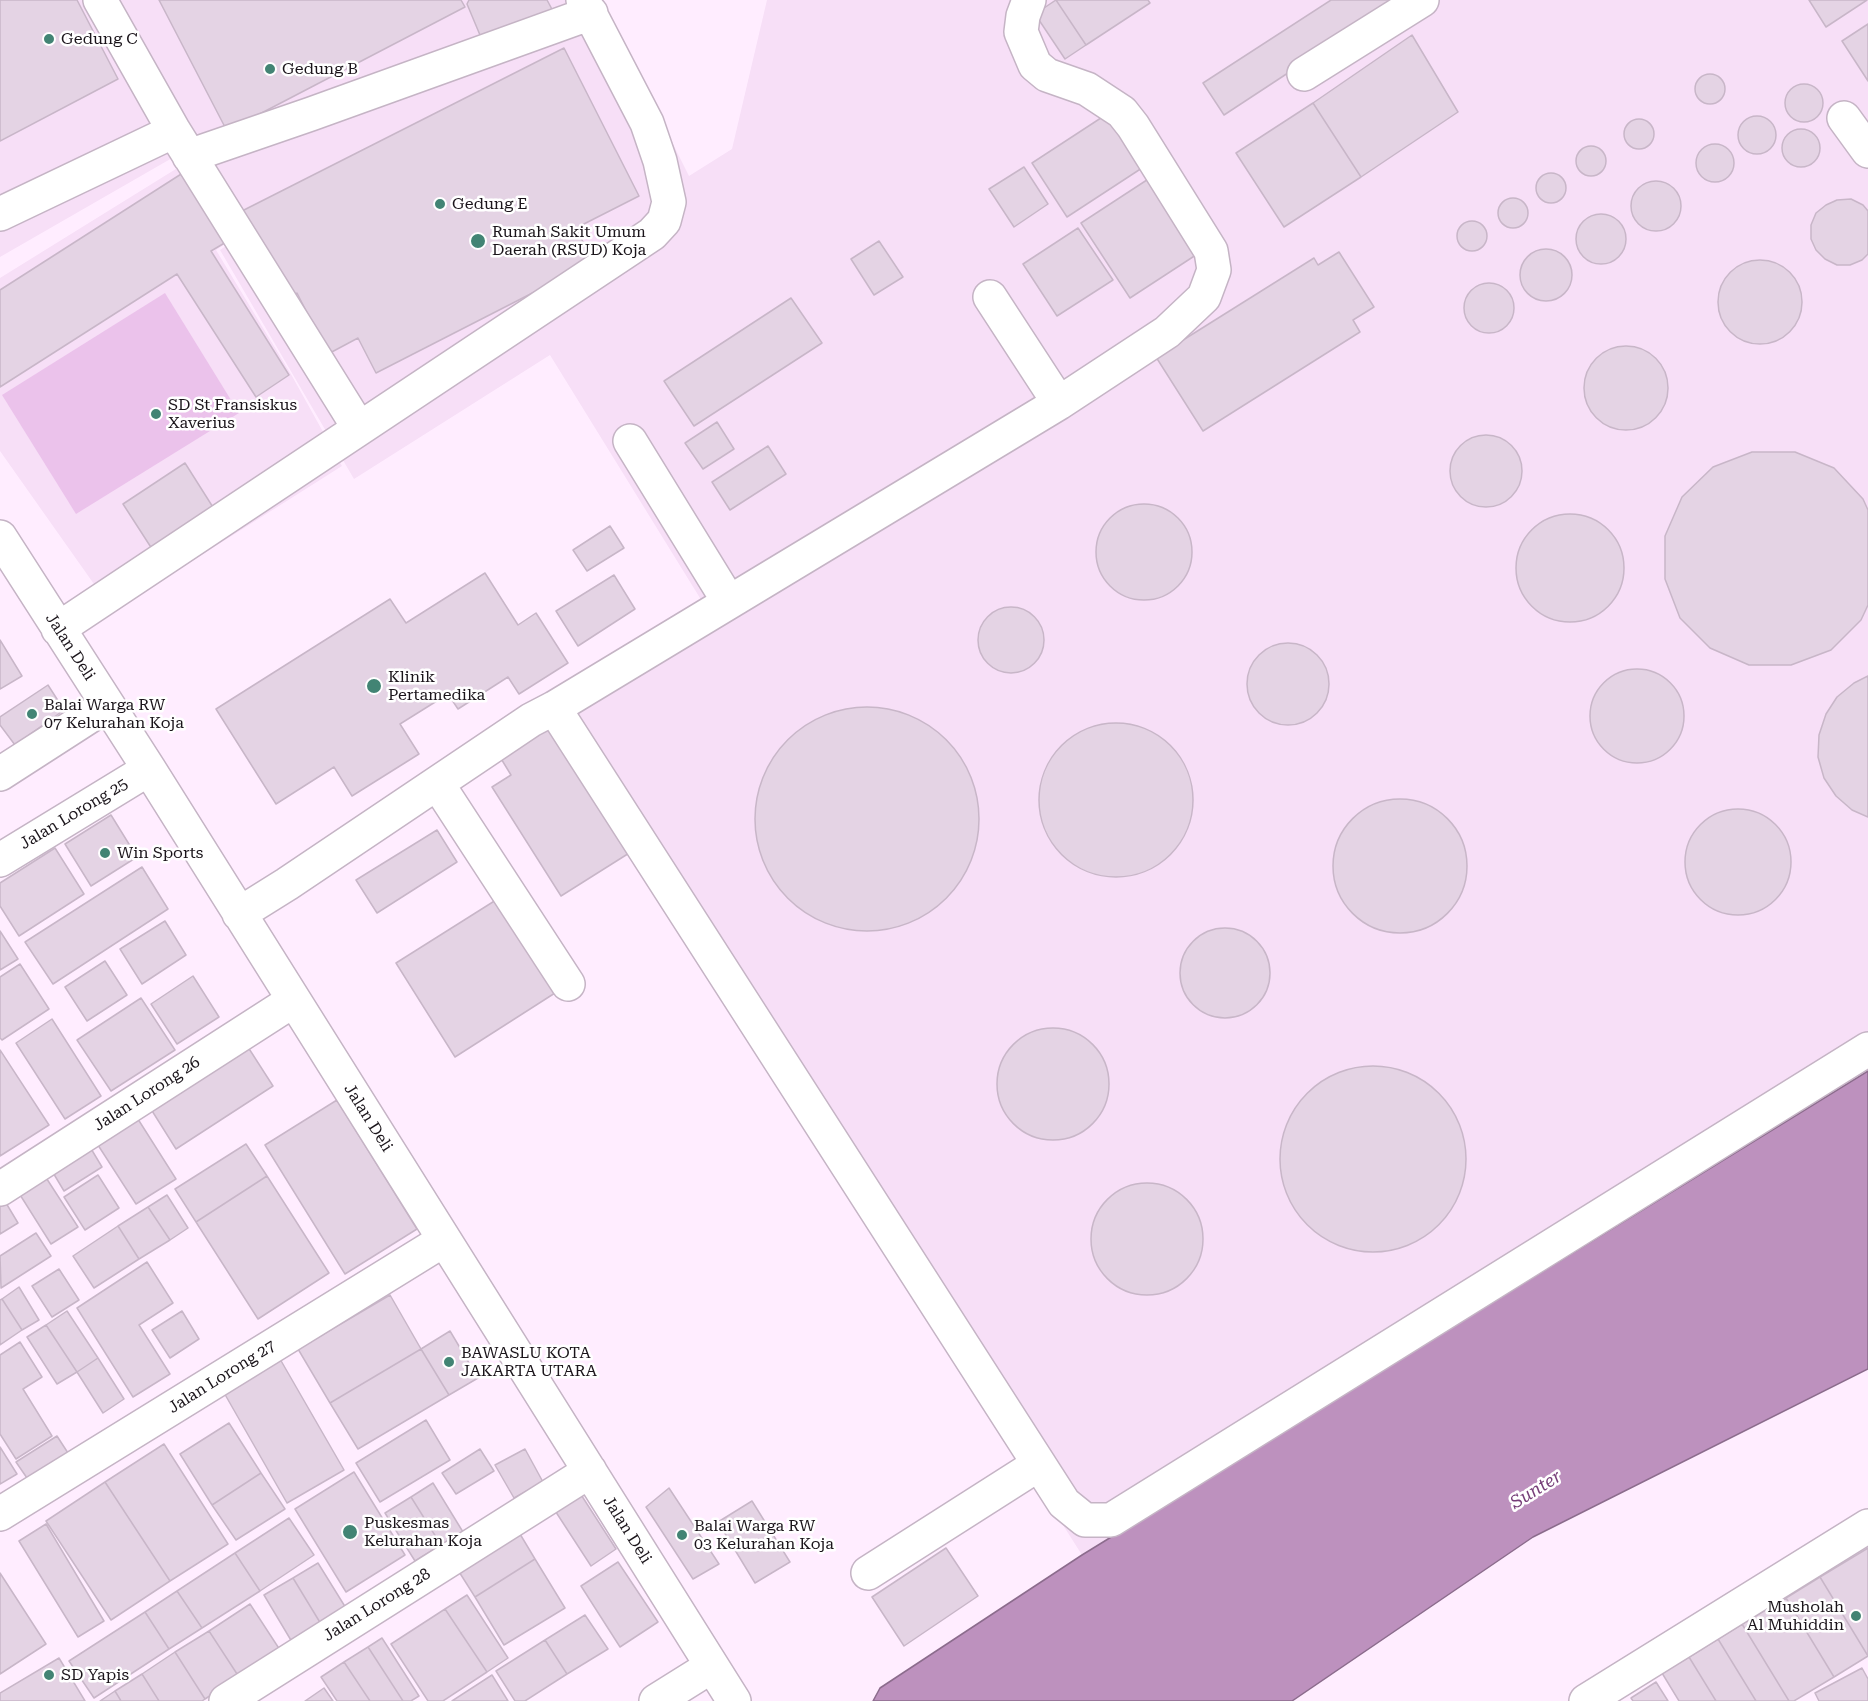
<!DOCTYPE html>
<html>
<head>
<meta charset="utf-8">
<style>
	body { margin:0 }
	canvas { display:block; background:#ffedff }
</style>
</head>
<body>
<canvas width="1868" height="1701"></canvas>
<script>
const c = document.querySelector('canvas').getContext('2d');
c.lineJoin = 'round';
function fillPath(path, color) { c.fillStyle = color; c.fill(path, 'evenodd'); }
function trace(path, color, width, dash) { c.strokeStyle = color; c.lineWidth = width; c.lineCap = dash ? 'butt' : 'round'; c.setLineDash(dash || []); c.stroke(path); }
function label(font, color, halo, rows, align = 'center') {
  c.font = font + ' "Roboto Serif",serif'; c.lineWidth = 5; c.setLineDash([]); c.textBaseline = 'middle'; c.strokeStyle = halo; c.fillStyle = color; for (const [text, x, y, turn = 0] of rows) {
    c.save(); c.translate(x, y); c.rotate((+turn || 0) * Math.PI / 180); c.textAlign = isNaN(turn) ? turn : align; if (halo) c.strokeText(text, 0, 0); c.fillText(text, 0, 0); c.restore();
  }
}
const built = new Path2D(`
	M0,0H601L689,176L732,149L767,0H1868V1071L1082,1555L551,718L708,611L550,355L354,479L220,250L239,237L193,146L0,257Z
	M192,159L234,238L216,250L292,376L342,466L113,611L0,451V278Z`);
const green = new Path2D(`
	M165,293L239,413L76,514L2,395Z`);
const water = new Path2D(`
	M1868,1071V1369L1533,1537L1292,1701H873L880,1688L1082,1555Z`);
const building = new Path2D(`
	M0,0H77L118,79L0,141Z
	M159,0H461L465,7L227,131Z
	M469,0H547L554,13L485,47L467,4Z
	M1056,0L1086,45L1065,59L1035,14Z
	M1056,0H1148L1150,3L1086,45Z
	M1331,0H1391L1393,4L1224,115L1203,83Z
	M1809,0H1867L1826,27Z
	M1868,24V81L1842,41Z
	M1412,35L1458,112L1361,177L1313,103Z
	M564,48L639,196L576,228L593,262L376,373L358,338L328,354L297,293L288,300L240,212Z
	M1695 89a15 15 0 1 1 30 0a15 15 0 1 1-30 0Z
	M1785 103a19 19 0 1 1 38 0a19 19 0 1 1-38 0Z
	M1313,103L1361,177L1284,227L1236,153Z
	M1107,114L1142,168L1067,217L1032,163Z
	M1738 135a19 19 0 1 1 38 0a19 19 0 1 1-38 0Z
	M1624 134a15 15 0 1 1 30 0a15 15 0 1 1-30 0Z
	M1782 148a19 19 0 1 1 38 0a19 19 0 1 1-38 0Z
	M1696 163a19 19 0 1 1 38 0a19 19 0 1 1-38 0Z
	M1576 161a15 15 0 1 1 30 0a15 15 0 1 1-30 0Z
	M1024,167L1048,204L1014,227L989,189Z
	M189,169L233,238L211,251L289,375L256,397L177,274L0,387V290Z
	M1536 188a15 15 0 1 1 30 0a15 15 0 1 1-30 0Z
	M1153,176L1202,251L1130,298L1081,223Z
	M1631 206a25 25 0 1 1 50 0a25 25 0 1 1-50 0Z
	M1498 213a15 15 0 1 1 30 0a15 15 0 1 1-30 0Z
	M1851,199L1863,205L1868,211V254L1862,260L1850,265H1837L1825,259L1816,250L1811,239V225L1816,213L1826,205L1837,200Z
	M1576 239a25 25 0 1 1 50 0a25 25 0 1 1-50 0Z
	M1457 236a15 15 0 1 1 30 0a15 15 0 1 1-30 0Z
	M1078,228L1113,280L1057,316L1023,264Z
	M879,241L903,277L874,295L851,259Z
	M1520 275a26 26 0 1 1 52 0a26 26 0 1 1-52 0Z
	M1339,252L1374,307L1353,320L1360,332L1203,431L1156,357L1314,258L1318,265Z
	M1718 302a42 42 0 1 1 84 0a42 42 0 1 1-84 0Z
	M1464 308a25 25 0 1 1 50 0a25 25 0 1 1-50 0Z
	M791,298L822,343L694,426L664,381Z
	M1584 388a42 42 0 1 1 84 0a42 42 0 1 1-84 0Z
	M717,422L734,449L703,469L685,443Z
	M1450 471a36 36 0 1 1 72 0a36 36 0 1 1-72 0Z
	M768,446L786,474L730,510L712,482Z
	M1752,452H1795L1834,468L1863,499L1868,510V605L1861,620L1831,650L1791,665H1749L1710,648L1680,618L1665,579V536L1682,497L1713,467Z
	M185,463L216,512L154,552L123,504Z
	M1096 552a48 48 0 1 1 96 0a48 48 0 1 1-96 0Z
	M1516 568a54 54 0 1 1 108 0a54 54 0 1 1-108 0Z
	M610,526L624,548L587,571L573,550Z
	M485,573L518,625L536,613L568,663L519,694L508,677L458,709L448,694L400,724L419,754L352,796L334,767L276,804L216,709L390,599L406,623Z
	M614,575L635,609L578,646L556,611Z
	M978 640a33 33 0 1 1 66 0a33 33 0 1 1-66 0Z
	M0,640L22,676L0,689Z
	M1247 684a41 41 0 1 1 82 0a41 41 0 1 1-82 0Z
	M1590 716a47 47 0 1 1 94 0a47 47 0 1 1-94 0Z
	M1868,676V817L1852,810L1836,796L1824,778L1818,757L1819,735L1826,714L1837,697L1854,683Z
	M48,685L64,710L15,745L0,725V717Z
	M755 819a112 112 0 1 1 224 0a112 112 0 1 1-224 0Z
	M551,718L634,850L561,896L492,787L511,775L497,752Z
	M1039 800a77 77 0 1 1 154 0a77 77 0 1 1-154 0Z
	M1333 866a67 67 0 1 1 134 0a67 67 0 1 1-134 0Z
	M1685 862a53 53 0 1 1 106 0a53 53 0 1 1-106 0Z
	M111,815L137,857L91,886L65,844Z
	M437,830L457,862L377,913L356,880Z
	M55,848L84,894L19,936L0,906V883Z
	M142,867L168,909L53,984L25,942Z
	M496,900L555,993L455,1057L396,963Z
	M165,921L186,955L142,984L120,949Z
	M1180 973a45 45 0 1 1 90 0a45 45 0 1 1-90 0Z
	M0,931L18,959L0,970Z
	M105,961L127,995L87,1021L65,987Z
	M20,964L49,1009L2,1040L0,1038V977Z
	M193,976L219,1017L177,1044L151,1004Z
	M141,998L175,1050L111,1091L77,1040Z
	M52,1019L101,1096L65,1119L16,1043Z
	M997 1084a56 56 0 1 1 112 0a56 56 0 1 1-112 0Z
	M246,1044L273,1086L176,1149L149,1106Z
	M0,1050L49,1125L0,1156Z
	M1280 1159a93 93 0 1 1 186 0a93 93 0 1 1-186 0Z
	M337,1100L417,1229L345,1274L265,1145Z
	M136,1116L176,1179L136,1204L96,1142Z
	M87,1142L102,1167L64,1191L49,1166Z
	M246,1144L267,1176L196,1222L175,1189Z
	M43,1173L78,1227L51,1244L17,1190Z
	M98,1175L119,1208L85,1230L64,1197Z
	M267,1176L329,1273L258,1319L196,1222Z
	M1091 1239a56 56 0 1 1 112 0a56 56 0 1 1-112 0Z
	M0,1193L18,1223L0,1234Z
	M167,1195L188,1228L170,1240L148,1207Z
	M148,1207L170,1240L139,1259L118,1226Z
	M118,1226L139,1259L94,1288L73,1256Z
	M36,1233L51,1256L1,1288L0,1256Z
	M147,1262L173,1303L139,1325L170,1374L133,1397L77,1308Z
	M59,1269L79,1300L52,1317L32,1286Z
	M19,1287L39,1320L22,1330L2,1299Z
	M390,1295L421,1349L330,1403L298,1349Z
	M2,1299L22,1330L0,1345V1300Z
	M67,1311L98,1358L77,1372L46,1325Z
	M182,1311L199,1339L170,1358L152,1330Z
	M46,1325L77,1372L57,1384L27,1337Z
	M450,1331L478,1378L449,1395L421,1349Z
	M20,1342L42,1377L23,1389L52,1436L16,1459L0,1434V1355Z
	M421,1349L449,1395L358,1449L330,1403Z
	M98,1358L124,1399L103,1413L77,1372Z
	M280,1359L344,1470L287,1503L223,1391Z
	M426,1420L450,1460L380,1502L356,1463Z
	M229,1423L261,1473L212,1505L180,1454Z
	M57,1436L68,1453L27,1478L16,1462Z
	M164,1444L228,1544L170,1581L105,1482Z
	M0,1447L17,1474L0,1484Z
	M480,1449L494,1471L456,1494L442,1473Z
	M525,1449L543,1482L514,1498L495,1465Z
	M354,1472L405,1555L346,1592L295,1509Z
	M261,1473L285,1509L236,1540L212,1505Z
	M105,1482L170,1581L111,1620L46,1521Z
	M433,1483L463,1532L441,1545L411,1497Z
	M669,1488L719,1564L693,1579L646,1507Z
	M578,1490L616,1549L591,1566L552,1506Z
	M411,1497L441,1545L415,1561L385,1513Z
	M752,1501L790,1562L755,1583L718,1522Z
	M289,1518L314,1555L260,1591L235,1553Z
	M46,1524L104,1621L78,1637L19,1541Z
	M517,1529L535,1559L475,1597L456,1567Z
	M946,1548L978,1596L904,1646L872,1597Z
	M1868,1548V1656L1820,1577Z
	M235,1553L260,1591L202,1628L177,1591Z
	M535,1559L565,1608L504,1645L475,1597Z
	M618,1562L658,1622L620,1647L581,1586Z
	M318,1563L349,1613L324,1629L293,1578Z
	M0,1573L46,1644L0,1674Z
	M1820,1577L1868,1656L1834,1677L1786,1598Z
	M293,1578L324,1629L295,1647L264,1595Z
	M177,1591L202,1628L169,1649L145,1612Z
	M467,1595L508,1658L487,1672L445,1609Z
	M1786,1598L1834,1677L1794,1701H1789L1742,1624Z
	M250,1604L280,1650L239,1677L209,1631Z
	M445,1609L487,1672L443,1701H428L391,1644Z
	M145,1612L169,1649L94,1698L69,1661Z
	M585,1615L608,1649L567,1674L545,1640Z
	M1742,1624L1789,1701H1756L1718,1639Z
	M209,1631L239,1677L205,1699L175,1652Z
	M382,1638L419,1696L411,1701H403L368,1647Z
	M1718,1639L1756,1701H1716L1689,1657Z
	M545,1640L567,1674L525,1701H515L496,1671Z
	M368,1647L403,1701H370L344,1662Z
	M175,1652L205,1699L202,1701H159L142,1674Z
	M1689,1657L1716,1701H1679L1662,1673Z
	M59,1658L85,1701H0V1693Z
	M344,1662L370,1701H337L321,1677Z
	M1862,1668L1868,1679V1701H1819L1815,1693Z
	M142,1674L159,1701H121L115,1691Z
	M492,1675L508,1701H452Z
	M1656,1682L1668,1701H1633L1631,1698Z
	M324,1688L333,1701H305Z
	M115,1691L121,1701H100Z`);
const minor = new Path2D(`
	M100,0L174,131L359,428
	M1029,0L1023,16L1021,32L1035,65L1047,75L1087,89L1122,112L1133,126L1211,251L1214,270L1204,297L1167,332L1059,403L554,708L1064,1503L1085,1520H1111L1868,1049
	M1304,74L1422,0
	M1844,118L1868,151
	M189,156L311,114L591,13
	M0,214L174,131
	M990,297L1059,403
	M630,441L729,602
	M0,537L149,769L734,1701
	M58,629L652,234L664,221L669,202L660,161L647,123L583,0
	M0,774L107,705
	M437,783L568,984
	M0,860L149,769
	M239,914L287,884L531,720L554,708
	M0,1189L294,1000
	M0,1514L444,1240
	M868,1573L1039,1464
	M226,1701L590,1471
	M656,1701L712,1666
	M1586,1701L1868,1526`);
const markers = [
	[49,39,6,"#428474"],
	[270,69,6,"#428474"],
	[440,204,6,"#428474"],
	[478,241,8,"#428474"],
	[156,414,6,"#428474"],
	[374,686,8,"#428474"],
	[32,714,6,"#428474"],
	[105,853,6,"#428474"],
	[449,1362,6,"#428474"],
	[350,1532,8,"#428474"],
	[682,1535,6,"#428474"],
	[1856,1616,6,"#428474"],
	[49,1675,6,"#428474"]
];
const poiNames = [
	["Gedung C",61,39],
	["Gedung B",282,69],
	["Gedung E",452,204],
	["Rumah Sakit Umum",492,232],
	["Daerah (RSUD) Koja",492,250],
	["SD St Fransiskus",168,405],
	["Xaverius",168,423],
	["Klinik",388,677],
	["Pertamedika",388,695],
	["Balai Warga RW",44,705],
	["07 Kelurahan Koja",44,723],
	["Win Sports",117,853],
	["BAWASLU KOTA",461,1353],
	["JAKARTA UTARA",461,1371],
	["Puskesmas",364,1523],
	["Kelurahan Koja",364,1541],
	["Balai Warga RW",694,1526],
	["03 Kelurahan Koja",694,1544],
	["Musholah",1844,1607,"right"],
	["Al Muhiddin",1844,1625,"right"],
	["SD Yapis",61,1675]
];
const streetNames = [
	["Jalan Deli",70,647,57],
	["Jalan Lorong 25",74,814,-31],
	["Jalan Lorong 26",147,1094,-33],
	["Jalan Deli",368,1118,58],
	["Jalan Lorong 27",222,1377,-32],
	["Jalan Deli",627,1530,58],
	["Jalan Lorong 28",377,1605,-32]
];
const waterNames = [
	["Sunter",1536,1490,-32]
];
fillPath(built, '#f7dff7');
fillPath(green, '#ebc2eb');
fillPath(water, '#bd91be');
trace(water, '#8c6c8d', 1.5);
fillPath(building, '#e4d3e4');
trace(building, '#c8b6c8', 1.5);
trace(minor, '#c5b4c5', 36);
trace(minor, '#fff', 33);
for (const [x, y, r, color] of markers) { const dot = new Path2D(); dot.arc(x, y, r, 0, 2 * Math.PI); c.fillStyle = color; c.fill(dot); trace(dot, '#fff', 2); }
label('16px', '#1a141a', '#fff', poiNames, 'left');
label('16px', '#1a141a', '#fff', streetNames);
label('italic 18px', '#763e78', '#fff', waterNames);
</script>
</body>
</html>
